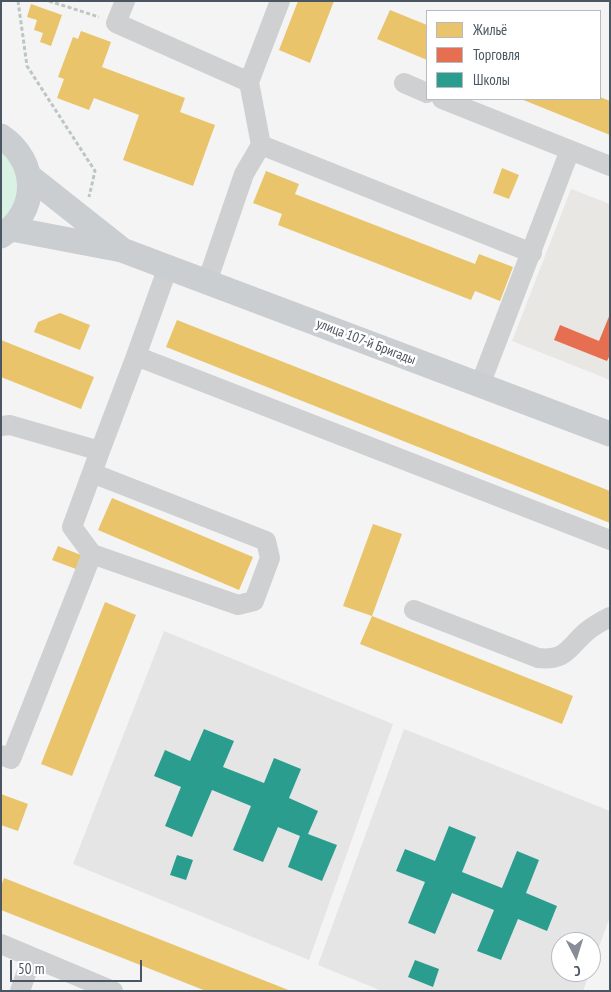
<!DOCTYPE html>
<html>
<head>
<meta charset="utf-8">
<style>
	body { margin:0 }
	#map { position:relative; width:611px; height:992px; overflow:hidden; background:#f4f4f4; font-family:"PT Sans Narrow",sans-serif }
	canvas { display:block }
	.frame { position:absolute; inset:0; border:2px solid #4a5661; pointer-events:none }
	.legend { position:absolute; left:426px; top:10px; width:175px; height:90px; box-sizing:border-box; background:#fff; border:1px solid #b7bbc0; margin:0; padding:6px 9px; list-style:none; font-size:15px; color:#4a5661 }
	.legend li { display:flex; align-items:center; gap:10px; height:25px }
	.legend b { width:25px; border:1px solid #b7bbc0 }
	.north { position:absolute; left:551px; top:932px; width:50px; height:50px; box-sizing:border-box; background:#fff; border:1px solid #b7bbc0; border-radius:50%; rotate:175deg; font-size:14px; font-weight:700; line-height:20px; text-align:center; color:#4a5661 }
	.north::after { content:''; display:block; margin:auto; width:18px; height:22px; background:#868d94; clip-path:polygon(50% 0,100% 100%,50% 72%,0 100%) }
	.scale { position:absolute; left:10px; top:960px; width:132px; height:22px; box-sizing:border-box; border:2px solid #4a5661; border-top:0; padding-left:6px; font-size:15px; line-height:18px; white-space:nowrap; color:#4a5661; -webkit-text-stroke:4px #fff; paint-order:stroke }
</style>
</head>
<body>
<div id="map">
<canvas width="611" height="992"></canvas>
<div class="frame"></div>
<ul class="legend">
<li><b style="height:14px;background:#e9c46a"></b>Жильё</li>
<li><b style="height:14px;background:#e76f51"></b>Торговля</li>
<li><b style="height:14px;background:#2a9d8f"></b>Школы</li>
</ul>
<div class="north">С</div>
<div class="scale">50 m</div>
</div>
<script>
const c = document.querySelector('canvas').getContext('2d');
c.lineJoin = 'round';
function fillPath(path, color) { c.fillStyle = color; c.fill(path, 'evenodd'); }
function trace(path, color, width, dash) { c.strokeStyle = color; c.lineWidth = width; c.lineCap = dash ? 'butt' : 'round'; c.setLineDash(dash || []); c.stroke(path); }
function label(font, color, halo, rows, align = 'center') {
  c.font = font + ' "PT Sans Narrow",sans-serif'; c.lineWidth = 5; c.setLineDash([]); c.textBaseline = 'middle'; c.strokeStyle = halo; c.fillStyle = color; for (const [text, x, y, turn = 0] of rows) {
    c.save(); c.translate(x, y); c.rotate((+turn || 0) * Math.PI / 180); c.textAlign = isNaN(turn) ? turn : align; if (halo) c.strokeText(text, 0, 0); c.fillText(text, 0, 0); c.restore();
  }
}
const commercial = new Path2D(`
	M571,189L610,204V380L512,341Z`);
const education = new Path2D(`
	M164,631L393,724L309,960L73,864Z
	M404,729L610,811V917L591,968V942H561V972H590L583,991H382L318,965Z`);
const green = new Path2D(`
	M1,150C5,155 11,160 14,165C25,186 15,207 1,223Z`);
const homes = new Path2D(`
	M298,1H334L310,63L279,50Z
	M31,4L62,15L51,46L40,42L43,33L34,30L37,20L27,17Z
	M390,10L427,25V60L377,39Z
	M81,31L111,42L102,67L185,98L180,112L215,125L193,186L123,160L139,115L94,98L89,110L57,98L64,79L58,77L73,37L78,39Z
	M600,97L610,101V135L521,99H600Z
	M502,168L519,175L509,199L493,193Z
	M266,171L299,184L295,194L475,264L479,254L513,267L500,301L475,291L471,300L278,225L282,214L253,203Z
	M60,313L90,325L80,350L34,332L38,322Z
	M177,320L610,491V523L166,347Z
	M1,340L94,377L81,409L1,377Z
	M112,498L253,557L239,590L98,530Z
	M373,524L402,534L372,616L343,606Z
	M58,546L81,555L76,569L52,560Z
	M105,602L136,615L72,776L41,764Z
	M372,616L573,696L562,724L360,644Z
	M1,794L28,804L18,831L1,825Z
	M4,878L291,991H206L1,910V886Z`);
const shops = new Path2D(`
	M610,314V355L607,361L554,340L560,325L599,341Z`);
const schools = new Path2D(`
	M204,729L234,741L223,767L264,783L274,758L301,769L289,798L318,811L308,834L337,845L322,881L288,867L300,836L278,827L263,862L233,850L251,806L212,790L192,837L165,826L181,787L154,776L165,750L190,761Z
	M449,826L476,837L462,872L502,888L517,851L539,860L526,893L557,906L547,931L518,919L501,960L477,951L494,910L452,893L435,934L408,923L425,882L396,871L405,849L435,861Z
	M177,855L193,860L186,880L170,875Z
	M415,960L439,969L433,987L408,977Z`);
const path = new Path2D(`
	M18,1L27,66L95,171L89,197
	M49,1L99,17`);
const minor = new Path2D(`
	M125,1L116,23L249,82
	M404,83L427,93
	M442,99L610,166
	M261,145L249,82L280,1
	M168,267L136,356L610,540
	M207,282L244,174L261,145L532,253
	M480,385L570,150
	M1,426L10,425L100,451L136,356
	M92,554L238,605L254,601L270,558L266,541L92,473
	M414,610L538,658C566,661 568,648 586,632C593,626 602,621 610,617
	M1,755L11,759L92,554L72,527L100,451
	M1,944L113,991
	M20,991L32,957`);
const major = new Path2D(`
	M1,136C39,162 39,211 1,236
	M29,176L120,248
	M12,229L122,250L610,434`);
const streetNames = [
	["улица 107-й Бригады",366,342,21]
];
fillPath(commercial, '#e8e7e3');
fillPath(education, '#e6e5e6');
fillPath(green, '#d9f2e3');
fillPath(homes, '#e9c46a');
fillPath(shops, '#e76f51');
fillPath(schools, '#2a9d8f');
trace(path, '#bcc7c4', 3, [4, 2.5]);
trace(minor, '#ced0d2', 20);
trace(major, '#caced1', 25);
label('14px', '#4a5661', '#fff', streetNames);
</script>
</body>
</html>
